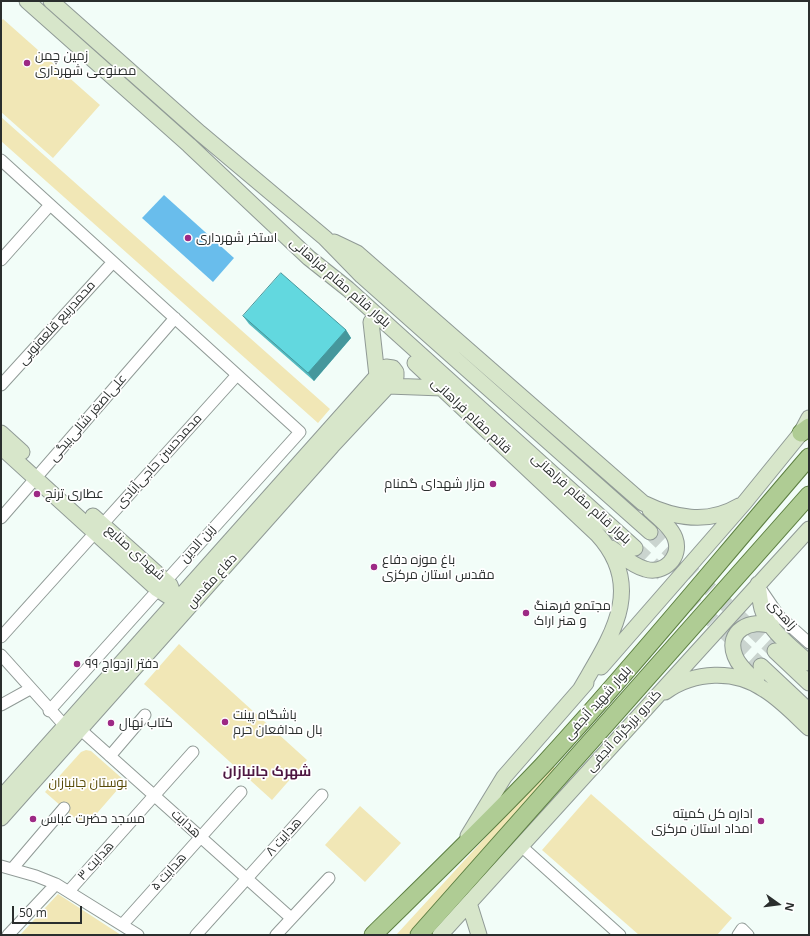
<!DOCTYPE html>
<html>
<head>
<meta charset="utf-8">
<style>
	body { margin:0 }
	#map { position:relative; width:810px; height:936px; overflow:hidden; background:#f2fdf8; font-family:"Open Sans",sans-serif }
	canvas { display:block }
	.frame { position:absolute; inset:0; border:2px solid #2a2e2d; pointer-events:none }
	.north { position:absolute; left:758px; top:884px; width:40px; height:40px; -webkit-text-stroke:3px #fff; paint-order:stroke; rotate:104deg; font-size:11px; font-weight:700; line-height:16px; text-align:center; color:#2a2e2d }
	.north::after { content:''; display:block; margin:auto; width:14px; height:18px; background:#2a2e2d; clip-path:polygon(50% 0,100% 100%,50% 72%,0 100%) }
	.scale { position:absolute; left:12px; top:906px; width:70px; height:18px; box-sizing:border-box; border:2px solid #2a2e2d; border-top:0; padding-left:5px; font-size:12px; line-height:14px; white-space:nowrap; color:#2a2e2d; -webkit-text-stroke:3px #fff; paint-order:stroke }
</style>
</head>
<body>
<div id="map">
<canvas width="810" height="936"></canvas>
<div class="frame"></div>
<div class="north">N</div>
<div class="scale">50 m</div>
</div>
<script>
const c = document.querySelector('canvas').getContext('2d');
c.lineJoin = 'round';
function fillPath(path, color) { c.fillStyle = color; c.fill(path, 'evenodd'); }
function trace(path, color, width, dash) { c.strokeStyle = color; c.lineWidth = width; c.lineCap = dash ? 'butt' : 'round'; c.setLineDash(dash || []); c.stroke(path); }
function label(font, color, halo, rows, align = 'center') {
  c.font = font + ' "Open Sans",Cairo,sans-serif'; c.lineWidth = 3.5; c.setLineDash([]); c.textBaseline = 'middle'; c.strokeStyle = halo; c.fillStyle = color; for (const [text, x, y, turn = 0] of rows) {
    c.save(); c.translate(x, y); c.rotate((+turn || 0) * Math.PI / 180); c.textAlign = isNaN(turn) ? turn : align; if (halo) c.strokeText(text, 0, 0); c.fillText(text, 0, 0); c.restore();
  }
}
const green = new Path2D(`
	M3,19L100,105L53,158L1,112V21Z
	M1,117L330,409L318,423L1,141Z
	M179,644L307,760L272,800L144,684Z
	M86,750L91,751L125,781L85,827L45,792L81,752Z
	M552,765L557,770L408,935H396Z
	M591,794L732,918L717,935H639L542,850Z
	M360,806L401,843L365,882L325,845Z
	M58,894L121,935H20Z`);
const water = new Path2D(`
	M164,195L234,258L213,282L142,218Z`);
const secondaryTunnel = new Path2D(`
	M650,532L775,651
	M635,548L761,666`);
const street = new Path2D(`
	M1,160L300,432L49,711
	M1,260L50,205
	M1,385L113,262
	M1,518L175,318
	M762,591L779,616L809,643
	M1,637L237,375
	M1,655L65,726
	M1,705L30,689
	M81,730L291,918
	M110,756L145,715
	M520,845L620,935
	M1,866L36,876L56,884L138,935
	M12,869L64,808
	M69,891L193,752
	M122,925L241,792
	M8,935L56,884
	M196,935L322,795
	M276,935L329,878
	M738,935L742,929L748,935`);
const secondary = new Path2D(`
	M27,1L189,145L309,258L348,289L635,548
	M51,1L200,133L325,238L362,276L650,532
	M334,242L357,253L643,503C674,518 707,525 739,506
	M415,363L597,534C647,588 610,638 580,690
	M377,376L386,367L393,368L396,372V377L388,386
	M1,433L22,452
	M1,447L157,589L176,601L183,608
	M93,516L170,585L176,601
	M611,548C621,555 633,566 645,569C664,575 682,557 675,538C671,527 659,518 650,510
	M758,584C759,592 760,601 762,609C768,630 793,648 809,663
	M775,651L809,683
	M761,666L809,711
	M601,667L745,502L801,433L809,418
	M757,682C750,675 739,667 735,656C725,631 751,618 772,626
	M665,692C694,671 735,669 765,690C781,700 795,715 809,728
	M1,798L377,376L371,322
	M1,818L332,446L388,386L442,388
	M468,836L504,777L586,683
	M469,903L479,935
	M440,935L809,529`);
const primary = new Path2D(`
	M801,433L809,427
	M373,935C430,879 488,823 543,765C635,665 720,560 809,457
	M419,935L809,495`);
const wall = new Path2D(`
	M243,316L346,330L351,338L314,381L249,324Z`);
const shadedWall = new Path2D(`
	M346,330L351,338L314,381L308,373Z`);
const building = new Path2D(`
	M281,273L346,330L308,373L243,316Z`);
const markers = [
	[27,63,4,"#9d2985"],
	[188,238,4,"#9d2985"],
	[493,484,4,"#9d2985"],
	[37,494,4,"#9d2985"],
	[374,567,4,"#9d2985"],
	[526,613,4,"#9d2985"],
	[77,664,4,"#9d2985"],
	[225,722,4,"#9d2985"],
	[111,723,4,"#9d2985"],
	[33,819,4,"#9d2985"],
	[761,821,4,"#9d2985"]
];
const poiNames = [
	["زمین چمن",35,56],
	["مصنوعی شهرداری",35,71],
	["استخر شهرداری",196,238],
	["مزار شهدای گمنام",485,484,"right"],
	["عطاری ترنج",45,494],
	["باغ موزه دفاع",382,560],
	["مقدس استان مرکزی",382,575],
	["مجتمع فرهنگ",534,606],
	["و هنر اراک",534,621],
	["دفتر ازدواج ۹۹",85,664],
	["باشگاه پینت",233,715],
	["بال مدافعان حرم",233,730],
	["کتاب نهال",119,723],
	["اداره کل کمیته",753,814,"right"],
	["امداد استان مرکزی",753,829,"right"],
	["مسجد حضرت عباس",41,819]
];
const streetNames = [
	["بلوار قائم مقام فراهانی",340,283,41],
	["محمدربیع قلعه‌نویی",57,323,-48],
	["قائم مقام فراهانی",471,416,43],
	["علی‌اصغر شالی‌بیگی",88,418,-49],
	["محمدحسن حاجی‌آبادی",159,461,-48],
	["بلوار قائم مقام فراهانی",581,499,42],
	["زین الدین",198,544,-48],
	["شهدای صنایع",135,553,42],
	["دفاع مقدس",212,581,-48],
	["زاهدی",782,615,48],
	["بلوار شهید آنجفی",598,703,-48],
	["کندرو بزرگراه آنجفی",624,731,-48],
	["هدایت",186,824,42],
	["هدایت ۸",284,837,-48],
	["هدایت ۳",96,861,-48],
	["هدایت ۵",169,872,-48]
];
const parkNames = [
	["بوستان جانبازان",88,783]
];
const neighbourhoodNames = [
	["شهرک جانبازان",267,772]
];
fillPath(green, '#f1e7b6');
fillPath(water, '#69bdec');
trace(secondaryTunnel, '#cad4cf', 15, [15, 8]);
trace(street, '#909a96', 13);
trace(secondary, '#909a96', 17);
trace(primary, '#5d7f42', 19);
trace(street, '#fff', 11);
trace(secondary, '#d7e6ca', 15);
trace(primary, '#afcc94', 17);
fillPath(wall, '#54bac0');
fillPath(shadedWall, '#45979c');
fillPath(building, '#62d8df');
trace(building, '#45979c', 1);
for (const [x, y, r, color] of markers) { const dot = new Path2D(); dot.arc(x, y, r, 0, 2 * Math.PI); c.fillStyle = color; c.fill(dot); trace(dot, '#fff', 1.5); }
label('13px', '#2a2e2d', '#fff', poiNames, 'left');
label('13px', '#2a2e2d', '#fff', streetNames);
label('13px', '#574a06', '#fff', parkNames);
label('bold 14px', '#4d1641', '#fff', neighbourhoodNames);
</script>
</body>
</html>
